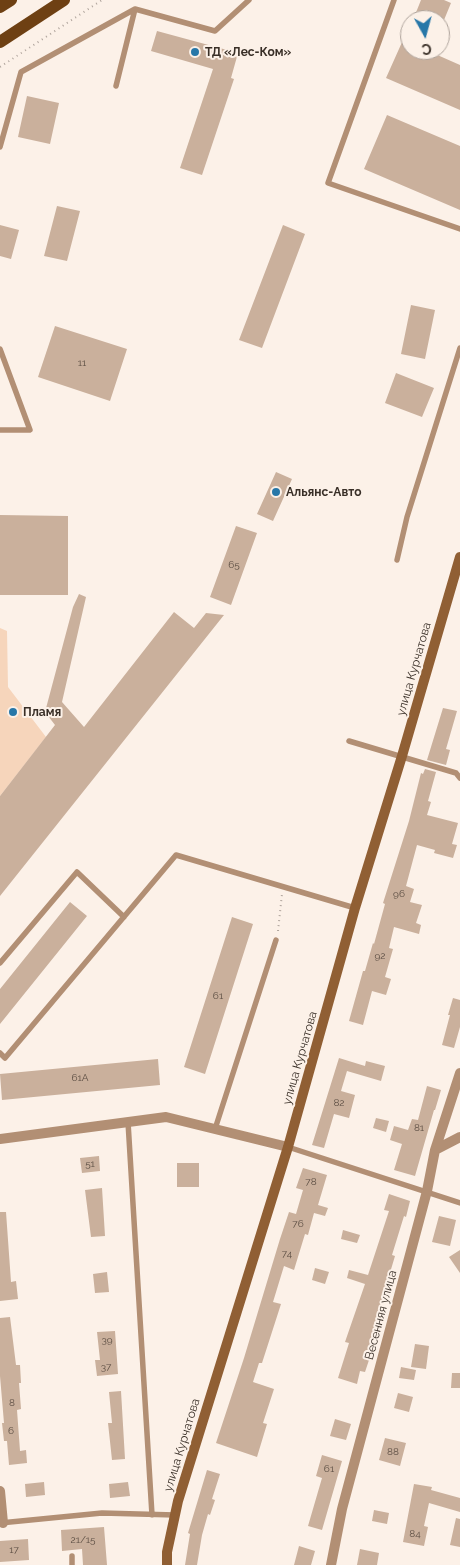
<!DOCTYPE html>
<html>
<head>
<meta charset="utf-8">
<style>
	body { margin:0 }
	#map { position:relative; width:460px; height:1565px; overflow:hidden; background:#fcf1e8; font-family:Raleway,sans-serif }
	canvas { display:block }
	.north { position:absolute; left:400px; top:10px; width:50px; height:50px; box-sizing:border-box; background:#fcf1e8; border:1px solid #aea39b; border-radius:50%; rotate:173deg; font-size:14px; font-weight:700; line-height:20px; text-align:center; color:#392f27 }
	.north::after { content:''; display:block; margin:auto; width:18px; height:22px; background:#2777a8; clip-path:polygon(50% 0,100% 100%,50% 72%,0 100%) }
</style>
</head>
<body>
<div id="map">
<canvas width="460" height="1565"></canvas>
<div class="north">С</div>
</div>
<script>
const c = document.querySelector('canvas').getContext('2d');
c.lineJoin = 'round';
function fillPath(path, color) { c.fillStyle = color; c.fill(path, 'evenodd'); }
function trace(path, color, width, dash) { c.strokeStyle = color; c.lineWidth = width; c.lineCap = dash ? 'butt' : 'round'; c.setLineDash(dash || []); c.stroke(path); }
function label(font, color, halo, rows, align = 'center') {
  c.font = font + ' Raleway,sans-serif'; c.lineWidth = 4; c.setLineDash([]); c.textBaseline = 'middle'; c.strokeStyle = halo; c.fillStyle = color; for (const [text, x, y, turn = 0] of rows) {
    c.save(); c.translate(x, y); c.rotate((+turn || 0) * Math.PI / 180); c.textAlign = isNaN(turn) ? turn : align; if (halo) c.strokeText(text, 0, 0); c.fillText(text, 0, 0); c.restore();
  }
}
const green = new Path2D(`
	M0,628L7,631L8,687L46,737L0,796Z`);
const building = new Path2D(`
	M421,0H444L451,3L444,20H413Z
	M157,31L238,53L231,78L234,79L202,175L180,168L213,69L151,51Z
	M403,40L410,43V50H426L460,65V110L386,78Z
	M27,96L59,103L50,144L18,137Z
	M387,115L460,146V210L364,169Z
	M57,206L80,211L67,261L44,256Z
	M0,225L19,230L11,259L0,256Z
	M283,225L305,234L262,348L239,340Z
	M411,305L435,310L425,359L401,354Z
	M55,326L127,349L110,401L38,377Z
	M396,373L434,388L422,417L385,403Z
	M276,472L292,479L273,521L257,514Z
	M0,515L68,516V595H0Z
	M236,526L257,533L231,605L210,597Z
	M79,594L86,597L62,702L84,727L174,612L194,628L206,613L224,615L0,896V796L55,725L45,712L73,607Z
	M443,708L457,711L446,749L450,750L446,765L427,760Z
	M425,769L436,772L428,801L431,802L427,815L458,823L452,844L457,845L453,858L434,853L435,850L417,845L406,886L414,889L410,902L422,905L416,923L421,925L419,934L394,927L389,948L393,949L385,977L391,979L386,995L372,991L363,1025L349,1021L363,971H365L373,943L374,944L385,904L383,903L409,821L421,773L423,774Z
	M70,902L87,916L0,1024V989Z
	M232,917L253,924L205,1074L184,1067Z
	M453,998L460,1000V1027L454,1048L442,1045L450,1015H448Z
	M339,1058L365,1066L366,1061L385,1066L381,1081L347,1071L341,1091L355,1095L349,1118L334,1114L324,1148L312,1145Z
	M158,1059L160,1085L2,1100L0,1074Z
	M427,1086L441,1090L435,1110H434L415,1176L394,1170L402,1144L390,1140L394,1126L408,1130L412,1119L418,1120Z
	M376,1118L389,1121L386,1132L373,1128Z
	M99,1156L100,1171L82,1173L80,1158Z
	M177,1163H199V1187H177Z
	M303,1168L327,1175L318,1205L328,1208L325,1216L314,1213L308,1235L305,1234L294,1270L284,1266L273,1302L281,1304L262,1363H259L253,1382L274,1389L263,1423L267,1424L257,1457L216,1443L244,1358L280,1239L289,1212L296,1214L303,1190L296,1188Z
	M102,1188L105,1236L91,1237L85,1190Z
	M389,1194L410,1201L406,1217L404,1216L392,1255L395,1256L374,1326H376L366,1359L369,1360L365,1372L360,1371L357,1384L338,1378L349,1343L345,1342L365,1284L347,1278L349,1270L368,1275L389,1211L384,1210Z
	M0,1212H6L11,1282L16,1281L18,1299L0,1301Z
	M439,1216L456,1220L450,1246L432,1242Z
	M343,1230L360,1235L357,1243L341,1239Z
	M460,1250V1273L449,1257Z
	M315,1268L329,1272L325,1284L312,1280Z
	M107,1272L109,1292L95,1293L93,1274Z
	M10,1317L16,1365H20L21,1383H19L21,1409L17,1410L20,1451L26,1450L27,1463L9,1465L7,1441H4L2,1423H4L0,1376V1318Z
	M115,1331L118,1374L97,1376L95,1360H100L97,1332Z
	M415,1344L429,1346L426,1369L411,1367Z
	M401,1367L416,1370L414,1380L399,1378Z
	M452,1373H460V1388H451Z
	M121,1391L125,1459L112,1460L108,1423H112L109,1392Z
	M398,1393L413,1397L409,1412L394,1408Z
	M335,1419L351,1424L346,1440L330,1436Z
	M385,1438L406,1443L400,1466L379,1460Z
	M322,1455L342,1461L322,1530L308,1526L322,1478L316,1476Z
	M207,1470L220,1474L212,1499L215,1500L210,1515L208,1514L202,1535L197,1565H185L190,1534L188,1533Z
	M44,1482L45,1495L26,1497L25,1484Z
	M128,1482L130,1496L110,1498L109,1484Z
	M414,1484L432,1487L431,1490L460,1498V1512L429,1503L424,1526L428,1527L424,1546L403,1542Z
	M374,1510L389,1513L387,1524L372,1521Z
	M456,1518L460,1519V1547L450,1545Z
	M104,1527L107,1565H83L82,1549L62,1551L61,1530Z
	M28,1539L29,1560L0,1562V1541Z
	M299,1546L315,1551L311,1565H294Z
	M360,1549L379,1553L377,1565H357Z`);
const path = new Path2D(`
	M0,67L102,0
	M278,931L282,894`);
const lane = new Path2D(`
	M394,0L328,183L460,229
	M116,86L135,9
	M0,147L21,72L135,9L215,31L249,0
	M0,349L30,430H0
	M397,560L407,517L460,348
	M349,741L456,773L460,778
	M0,963L77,872L124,917
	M0,1053L5,1058L176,855L355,908
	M128,1122L152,1515
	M215,1129L276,940
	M288,1147L460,1203
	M0,1523L102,1513L175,1515
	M72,1556V1565`);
const street = new Path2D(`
	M0,1139L166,1117L288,1147
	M435,1150L460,1137
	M0,1491L3,1523
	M331,1565L342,1509L427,1191L435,1150L460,1073`);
const secondary = new Path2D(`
	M167,1565V1552L178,1501L288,1147L355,908L402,756L460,557`);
const primary = new Path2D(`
	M0,7L11,0
	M0,42L64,0`);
const markers = [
	[195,52,5,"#2777a8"],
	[276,492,5,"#2777a8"],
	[13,712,5,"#2777a8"]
];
const numberNames = [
	["11",82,363],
	["65",234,565],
	["96",399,894],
	["92",380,956],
	["61",218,996],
	["61А",80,1078],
	["82",339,1103],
	["81",419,1128],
	["51",90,1164],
	["78",311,1182],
	["76",298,1224],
	["74",287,1254],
	["39",107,1340],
	["37",106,1367],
	["8",12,1403],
	["6",11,1431],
	["88",393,1452],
	["61",329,1469],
	["84",415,1534],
	["21/15",83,1540],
	["17",14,1550]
];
const poiNames = [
	["ТД «Лес-Ком»",205,52],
	["Альянс-Авто",286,492],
	["Пламя",23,712]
];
const streetNames = [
	["улица Курчатова",414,669,-74],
	["улица Курчатова",300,1058,-74],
	["Весенняя улица",381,1315,-75],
	["улица Курчатова",182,1445,-73]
];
fillPath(green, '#f6d5bb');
fillPath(building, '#cab09c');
trace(path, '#afa49c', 2, [1, 4]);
trace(lane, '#b28f74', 5.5);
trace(street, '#b28f74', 10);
trace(secondary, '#905f34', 10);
trace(primary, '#6e4013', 12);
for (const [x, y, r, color] of markers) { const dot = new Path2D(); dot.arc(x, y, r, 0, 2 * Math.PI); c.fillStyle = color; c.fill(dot); trace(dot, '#fcf1e8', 2); }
label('10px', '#5d4f44', null, numberNames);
label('bold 12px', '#392f27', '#fcf1e8', poiNames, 'left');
label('12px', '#392f27', '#fcf1e8', streetNames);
</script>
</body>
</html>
